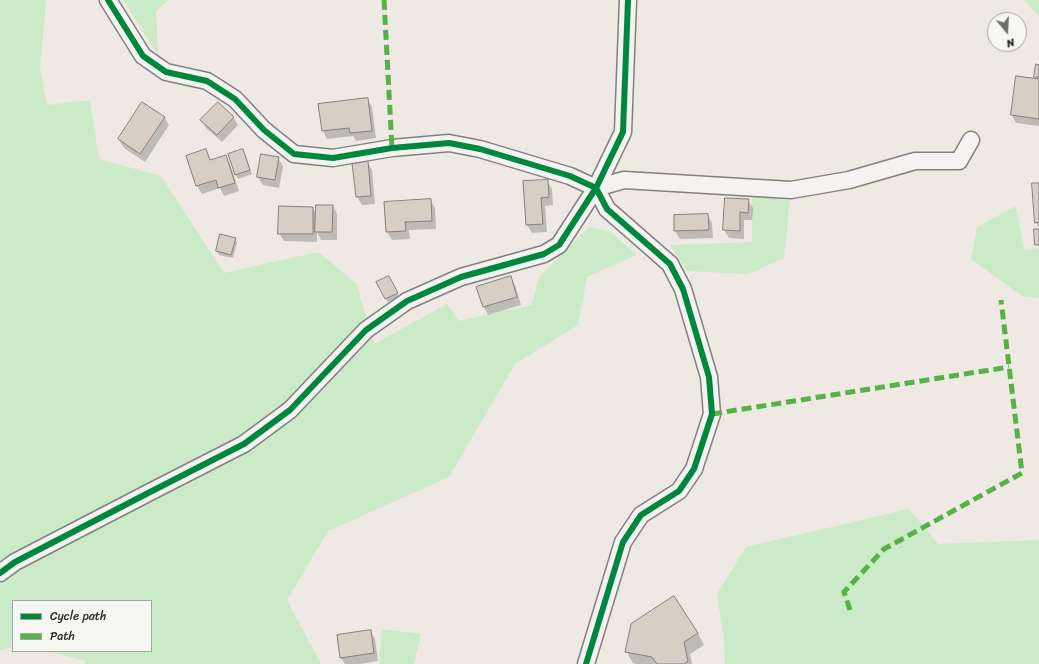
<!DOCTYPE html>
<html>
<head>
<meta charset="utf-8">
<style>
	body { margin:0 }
	#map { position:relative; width:1039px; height:664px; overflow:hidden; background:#eee9e3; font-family:Sriracha,sans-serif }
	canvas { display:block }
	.legend { position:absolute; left:12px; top:600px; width:140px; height:52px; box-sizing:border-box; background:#f6f6f2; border:1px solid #a5a5a2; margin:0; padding:5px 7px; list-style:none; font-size:12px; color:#2b2b2b }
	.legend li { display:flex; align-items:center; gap:8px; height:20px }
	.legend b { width:20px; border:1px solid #a5a5a2 }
	.north { position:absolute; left:987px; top:12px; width:40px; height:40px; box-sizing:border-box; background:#f6f6f2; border:1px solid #a5a5a2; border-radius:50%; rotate:162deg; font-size:11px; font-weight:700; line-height:16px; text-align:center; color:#2b2b2b }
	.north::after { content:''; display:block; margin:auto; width:14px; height:18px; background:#6f6e6b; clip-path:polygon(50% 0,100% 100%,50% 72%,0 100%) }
</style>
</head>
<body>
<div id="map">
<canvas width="1039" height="664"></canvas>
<ul class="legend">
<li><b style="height:5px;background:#00873e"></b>Cycle path</li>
<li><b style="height:5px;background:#56b246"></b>Path</li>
</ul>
<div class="north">N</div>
</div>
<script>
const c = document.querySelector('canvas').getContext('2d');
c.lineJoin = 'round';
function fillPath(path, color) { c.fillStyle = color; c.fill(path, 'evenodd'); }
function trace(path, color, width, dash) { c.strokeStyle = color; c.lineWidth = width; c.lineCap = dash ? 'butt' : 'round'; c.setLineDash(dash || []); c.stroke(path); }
const green = new Path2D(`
	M0,0H46L40,68L47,105L90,100L99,159L161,176L224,273L318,252L356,283L374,344L447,304L459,321L532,305L539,277L589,227L611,232L636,255L587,277L578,325L515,364L449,477L328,531L287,600L321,664H85V661L49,651H151V601H13V647L0,650Z
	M123,0H169L156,11L158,55Z
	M1024,0H1039V17Z
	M752,197L790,200L784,258L748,274L687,271L670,245L752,242Z
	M1016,206L1024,250L1039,248V298L1022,296L971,259L977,227Z
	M909,509L938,544L1039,540V664H725L724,642L717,594L746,547Z
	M382,629L421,634L414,664H379Z`);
const shadow = new Path2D(`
	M1039,66V126L1016,123L1012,115L1037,80L1035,77Z
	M367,99L372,107L376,138L356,141L353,136L327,139L323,131Z
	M164,117L169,125L145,162L124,148L119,140Z
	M233,117L238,125L222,142L206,128L202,120Z
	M205,150L211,161L226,156L230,164L239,191L224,196L220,188L202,194L197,186L187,156Z
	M243,150L245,154L252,174L238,179L236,175L229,154Z
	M278,158L283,166L279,188L263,185L258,177Z
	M367,162L372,170L375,204L362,205L357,197L353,164Z
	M547,181L552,189L553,205L545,206L547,232L532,233L527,225Z
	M1039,184V228L1036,222Z
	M430,200L435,208L436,229L409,230L410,239L392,240L387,232Z
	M748,200L753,208L752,220H744V239L729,238L724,230Z
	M333,206L337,214V240H321L317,232V242L284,241L279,233L313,208L317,215Z
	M708,215L712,223L713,238L680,239L675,231Z
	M235,239L237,242L233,258L219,255L217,251Z
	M389,277L399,297L388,302L377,283Z
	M510,277L515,285L521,305L488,315L484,307L478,287Z
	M370,631L375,639L378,661L360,664H345L341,658L338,636Z
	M698,633L704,645L690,654L692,664H636L633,663L626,651Z`);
const building = new Path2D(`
	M1036,64L1039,65V77H1034Z
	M1016,76L1039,79V119L1011,115Z
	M368,98L372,131L350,133L349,128L322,131L318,104Z
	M142,102L165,117L140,154L118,139Z
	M218,102L234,117L217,135L200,120Z
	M206,149L210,160L226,155L235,183L218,188L216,180L196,186L186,156Z
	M243,149L250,170L235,175L228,154Z
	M261,154L279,157L275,180L257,177Z
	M368,161L371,196L356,197L352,163Z
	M548,180L549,197L541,198L543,224L526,225L523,181Z
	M1032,183H1039V222L1035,223Z
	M725,198L749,199L748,213L740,212V231L723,230Z
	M431,199L432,221L405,222L406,231L386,232L384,202Z
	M316,205H333L332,232H315Z
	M279,206L313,207V234H278Z
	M708,214L709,230L674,231V215Z
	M1034,229H1039V245H1035Z
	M220,234L236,238L231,255L216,251Z
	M389,276L398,293L385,299L376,282Z
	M511,276L517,297L483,307L476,287Z
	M674,596L698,633L684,642L688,661L684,664H657L652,657L625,652L631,624Z
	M371,630L374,653L340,658L337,635Z`);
const minor = new Path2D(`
	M108,0L143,56L166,72L207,81L235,99L264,130L294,154L333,158L392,148L449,143L480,149L570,176L596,188L607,209L670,264L683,289L709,377L712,414L694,469L679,491L641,515L623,542L586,664
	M596,188L624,180L791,190L849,180L915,161H959L971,140
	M0,573L15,562L152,491L244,444L290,410L366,330L407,301L461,277L544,254L559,245L596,188L623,132L628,0`);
const quiet = new Path2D(`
	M384,0L392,148
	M712,414L1009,367
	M850,610L844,592L884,549L1022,473L1001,300`);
const cycleway = new Path2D(`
	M108,0L143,56L166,72L207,81L235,99L264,130L294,154L333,158L392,148L449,143L480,149L570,176L596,188L607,209L670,264L683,289L709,377L712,414L694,469L679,491L641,515L623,542L586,664
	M0,573L15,562L152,491L244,444L290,410L366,330L407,301L461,277L544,254L559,245L596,188L623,132L628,0`);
fillPath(green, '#cbeac8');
fillPath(shadow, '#0003');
fillPath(building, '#d8cfc4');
trace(building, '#83807e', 1);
trace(minor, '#83807e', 19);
trace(minor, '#f4f3f1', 16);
trace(quiet, '#56b246', 5, [10, 5]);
trace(cycleway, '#00873e', 6);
</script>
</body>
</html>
